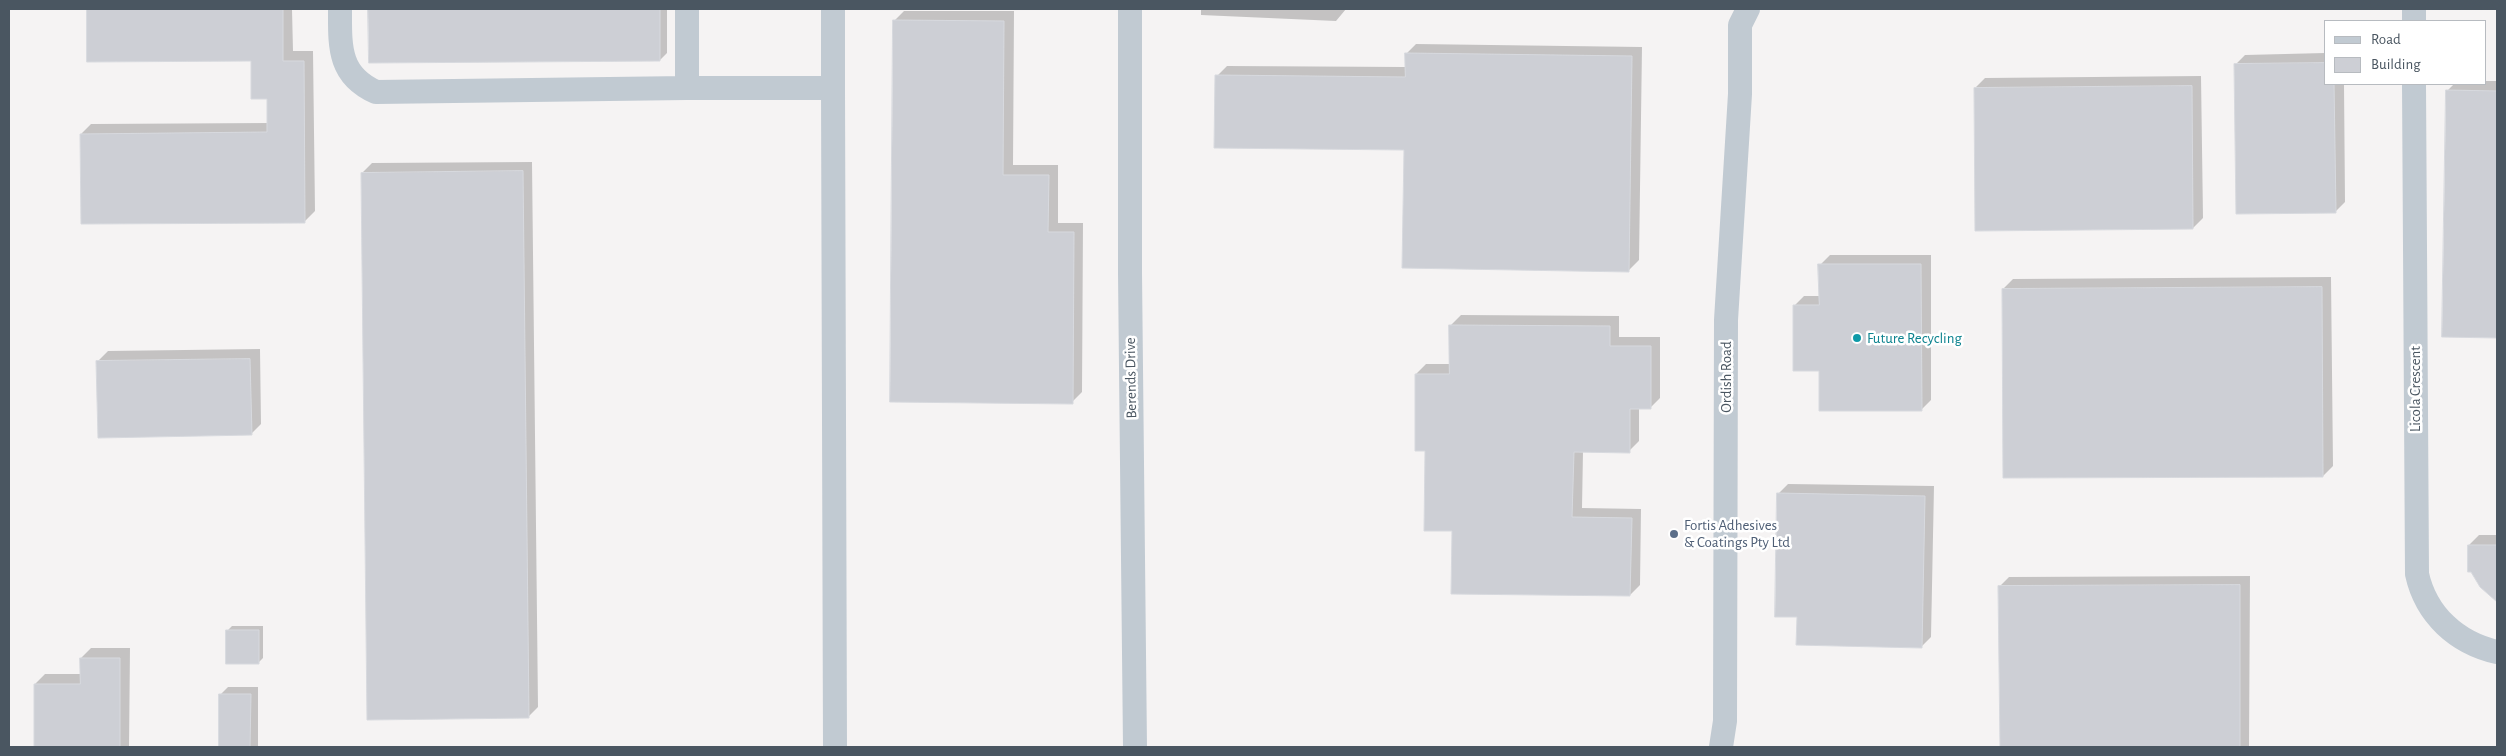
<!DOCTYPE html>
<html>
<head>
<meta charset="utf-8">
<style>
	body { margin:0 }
	#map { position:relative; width:2506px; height:756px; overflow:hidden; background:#f5f3f3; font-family:"Alegreya Sans",sans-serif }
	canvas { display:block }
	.frame { position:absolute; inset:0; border:10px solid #4a5661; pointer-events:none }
	.legend { position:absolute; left:2324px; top:20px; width:162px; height:65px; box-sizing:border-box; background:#fff; border:1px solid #b7bbc0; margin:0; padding:6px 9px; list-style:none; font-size:15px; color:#4a5661 }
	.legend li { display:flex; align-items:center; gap:10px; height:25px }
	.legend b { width:25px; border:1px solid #b7bbc0 }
</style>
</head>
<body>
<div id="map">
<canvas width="2506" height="756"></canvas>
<div class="frame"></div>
<ul class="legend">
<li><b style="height:6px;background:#c1cad2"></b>Road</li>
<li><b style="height:14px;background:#cdcfd5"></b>Building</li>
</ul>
</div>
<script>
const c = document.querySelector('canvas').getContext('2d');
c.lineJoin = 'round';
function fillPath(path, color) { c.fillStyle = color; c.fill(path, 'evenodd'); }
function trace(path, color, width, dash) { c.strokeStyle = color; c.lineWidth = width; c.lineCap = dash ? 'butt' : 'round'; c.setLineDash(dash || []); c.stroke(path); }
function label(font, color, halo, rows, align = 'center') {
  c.font = font + ' "Alegreya Sans",sans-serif'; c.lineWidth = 5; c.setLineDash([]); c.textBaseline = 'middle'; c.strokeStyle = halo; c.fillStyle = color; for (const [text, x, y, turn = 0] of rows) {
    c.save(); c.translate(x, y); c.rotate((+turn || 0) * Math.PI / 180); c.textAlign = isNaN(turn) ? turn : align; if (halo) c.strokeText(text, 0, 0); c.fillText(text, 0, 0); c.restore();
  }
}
const shadow = new Path2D(`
	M88,9H292L293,51H313L315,211L305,221L81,134L91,124L269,123V97L252,60L88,61Z
	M370,9H667V53L660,60L370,62Z
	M1201,9H1346L1336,21L1201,15Z
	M904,11H1014L1013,165H1058V223H1083L1082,392L1072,402L894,21Z
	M1416,44L1642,47L1639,260L1629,270L1405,148L1217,76L1227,66L1406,67V54Z
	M2325,53V84H2344L2345,202L2335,212L2235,65L2245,55Z
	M2201,76L2203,218L2193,228L1975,88L1985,78Z
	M2485,81H2497V337L2444,336L2447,91L2454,84H2485Z
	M532,162L538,707L528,717L362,173L372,163Z
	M1830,255H1931V400L1921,410L1820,370L1794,306L1804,296H1820V265Z
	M2331,277L2333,466L2323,476L2003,289L2013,279Z
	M1461,315L1619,316V337H1660V398L1650,408H1639V441L1629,451H1583L1582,508L1641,509L1640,585L1630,595L1454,530L1426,450L1416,374L1426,364H1450L1451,325Z
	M260,349L261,424L251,434L98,361L108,351Z
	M1788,484L1934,486L1931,637L1921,647L1798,616L1778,494Z
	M2479,535H2497V602L2469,545Z
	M2250,576L2249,747H2002L1999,587L2009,577Z
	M232,626H263V658L258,663L227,631Z
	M91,648H130L129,747H35V684L45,674H81V658Z
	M228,687H258V747H220V695Z`);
const building = new Path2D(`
	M87,9H283V61H304L305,223L81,224L80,134L267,132V99H251V61L87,62Z
	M368,9H660V61L369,63Z
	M893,20L1004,21L1003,175H1049L1048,232H1074L1073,404L890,402Z
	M1405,53L1632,56L1629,272L1402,268L1404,150L1214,148L1215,75L1405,77Z
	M2325,63V84H2334L2336,213L2236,214L2234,64Z
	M2192,86L2193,229L1975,231L1974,88Z
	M2446,90L2497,91V338L2442,337Z
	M523,171L529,718L367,720L361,173Z
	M1818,264H1921L1922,411H1819V371H1793V305H1819Z
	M2322,287L2323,477L2003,478L2002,289Z
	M1449,325L1610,326V346H1651V409H1630V453L1574,452L1572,517L1632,518L1630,596L1451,594L1452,531H1424L1425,451H1415V374H1449Z
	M250,359L252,435L98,438L96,361Z
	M1777,493L1925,496L1922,648L1796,645L1797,617H1775Z
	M2468,545H2497V602L2480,587L2471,572H2468Z
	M2240,585V747H2000L1998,586Z
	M226,630H259V664H226Z
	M80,658H120V747H34V684H80Z
	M219,694H251L250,747H219Z`);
const minor = new Path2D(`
	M340,9C340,46 338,75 376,92L687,88
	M687,9V88H833L835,747
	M1130,9V273L1135,747
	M2414,9V21
	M2414,84L2417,574C2426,615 2457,643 2497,652
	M833,88V9
	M1721,747L1725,721L1726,320L1740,94V25L1748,9`);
const markers = [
	[1857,338,5,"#0f9aa8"],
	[1674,534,5,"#5c6f8a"]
];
const cultureNames = [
	["Future Recycling",1867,338]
];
const streetNames = [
	["Ordish Road",1726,377,-90],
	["Berends Drive",1131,378,-91],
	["Licola Crescent",2415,389,-90]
];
const serviceNames = [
	["Fortis Adhesives",1684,525],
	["& Coatings Pty Ltd",1684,542]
];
fillPath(shadow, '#0003');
fillPath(building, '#cdcfd5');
trace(building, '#d7d9de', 1);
trace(minor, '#c1cad2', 24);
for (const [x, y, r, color] of markers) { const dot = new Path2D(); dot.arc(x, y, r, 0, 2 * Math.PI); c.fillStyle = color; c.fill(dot); trace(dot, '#fff', 2); }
label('15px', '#0d838f', '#fff', cultureNames, 'left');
label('15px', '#4a5661', '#fff', streetNames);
label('15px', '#4e5e75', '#fff', serviceNames, 'left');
</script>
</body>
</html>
